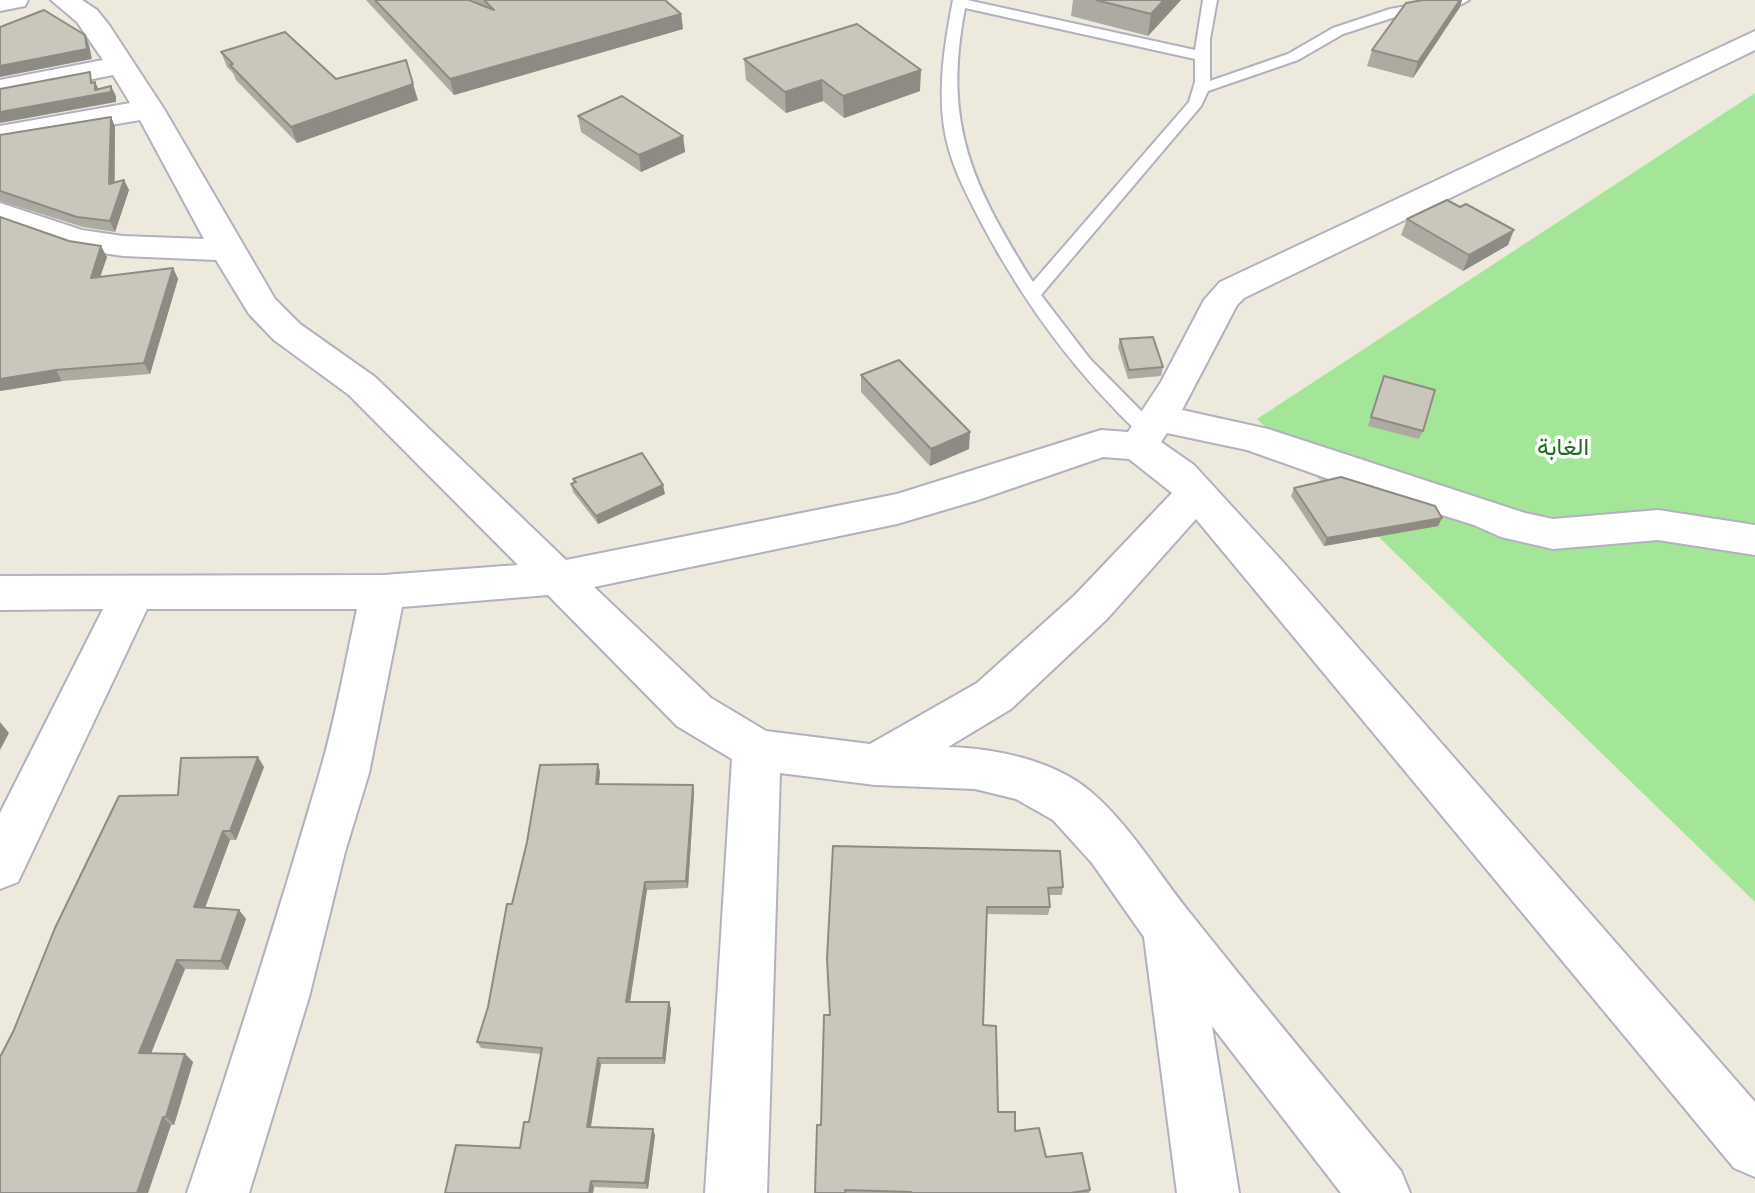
<!DOCTYPE html>
<html>
<head>
<meta charset="utf-8">
<style>
	body { margin:0 }
	canvas { display:block; background:#ede9dd }
</style>
</head>
<body>
<canvas width="1755" height="1193"></canvas>
<script>
const c = document.querySelector('canvas').getContext('2d');
c.lineJoin = 'round';
function fillPath(path, color) { c.fillStyle = color; c.fill(path, 'evenodd'); }
function trace(path, color, width, dash) { c.strokeStyle = color; c.lineWidth = width; c.lineCap = dash ? 'butt' : 'round'; c.setLineDash(dash || []); c.stroke(path); }
function label(font, color, halo, rows, align = 'center') {
  c.font = font + ' "Work Sans",Vazirmatn,sans-serif'; c.lineWidth = 7; c.setLineDash([]); c.textBaseline = 'middle'; c.strokeStyle = halo; c.fillStyle = color; for (const [text, x, y, turn = 0] of rows) {
    c.save(); c.translate(x, y); c.rotate((+turn || 0) * Math.PI / 180); c.textAlign = isNaN(turn) ? turn : align; if (halo) c.strokeText(text, 0, 0); c.fillText(text, 0, 0); c.restore();
  }
}
const green = new Path2D(`
	M1755,93V902L1257,419Z`);
const service = new Path2D(`
	M953,0H967L1195,50L1203,0H1217L1210,39V81L1288,54L1333,28L1390,9L1439,0H1469L1462,4L1398,16L1343,34L1298,60L1208,91L1201,106L1041,295L1090,359L1156,426L1159,431L1149,438L1142,436C1075,373 1024,303 982,224C966,193 949,162 944,127C938,85 945,41 953,0ZM965,8L1195,59V82L1189,102L1033,282C973,186 942,125 965,8Z`);
const minor = new Path2D(`
	M0,0H28L25,6L0,11Z
	M51,0H82L97,10L109,25L164,109L275,299L300,324L375,377L566,560L897,494L1101,430L1128,432L1161,382L1204,300L1220,282L1755,31V50L1244,298L1237,305L1182,410L1268,429L1525,513L1553,519L1658,510L1755,525V555L1658,540L1553,549L1501,537L1474,525L1340,483L1247,450L1167,433L1161,442L1194,465L1283,562L1755,1102V1177L1734,1168L1196,519L1107,619L1011,709L948,747C994,748 1053,760 1090,791C1130,825 1157,872 1190,913C1259,1000 1330,1085 1401,1171L1410,1193H1341L1212,1026L1239,1193H1177L1144,937L1092,863L1053,820L1016,799L975,789L875,785L780,773L767,1193H705L732,759L677,726L548,595L402,607L369,773L345,852L309,997L249,1193H187C234,1054 278,915 319,775C335,721 345,664 357,609H147L18,882L0,889V813L103,609L0,610V576L383,575L518,565L349,395L274,340L249,314L216,260L123,256L76,249L0,224V203L82,230L123,236L204,239L140,120L0,144V126L130,103L113,75L0,98V80L103,60L77,22ZM1103,457L1129,459L1172,493L1075,595L977,683L870,744L766,731L711,698L594,587L897,524L978,500Z`);
const wall = new Path2D(`
	M366,0H469L475,2L472,0H665L681,14L683,29L454,95Z
	M1073,0H1181L1148,36L1071,16Z
	M1423,0H1462L1460,7L1413,78L1367,66L1372,50Z
	M221,52L336,79L418,100L297,143L236,80L233,73L227,67Z
	M744,59L920,91L844,118L823,101L786,113L746,80Z
	M578,116L683,136L685,152L641,172L581,132Z
	M111,117L115,127V183L124,180L129,190L115,232L83,227L0,201V135Z
	M0,217L107,257L100,277L173,268L178,279L150,374L62,381L0,391Z
	M1407,219L1508,245L1463,271L1401,235Z
	M1120,339L1163,367L1161,376L1128,379L1118,347Z
	M861,375L969,449L930,466L861,392Z
	M1384,376L1423,431L1419,439L1368,426Z
	M573,479L665,494L598,524L573,492L571,484L574,482Z
	M1294,488L1442,518L1438,526L1324,546L1291,496Z
	M598,764L600,772L599,784L693,785L694,793L688,888L647,890L630,1002H669L671,1009L665,1064H601L590,1127L655,1135L648,1189L594,1187L593,1193H445L520,1148L529,1122L541,1054L481,1048L477,1042L488,1007L512,904Z
	M264,767L236,840H230L205,908L239,910L246,919L228,970L185,969L151,1053L185,1054L193,1062L174,1125H171L148,1193H0L178,795Z
	M833,846L1063,887L1062,895H1049L1050,907L1048,915L986,914L983,1025L998,1112L1015,1131L1046,1157L1090,1190L1089,1193H815L830,1015Z`);
const shadedWall = new Path2D(`
	M1164,0H1181L1148,36L1151,14Z
	M1460,0H1462L1460,7L1413,78L1418,62Z
	M681,14L683,29L454,95L450,79Z
	M85,35L89,45L92,59L0,77V66Z
	M921,70L920,91L844,118L843,96Z
	M822,80L823,101L786,113L785,92Z
	M95,82L100,92L111,86L116,96V102L0,123V112L95,90Z
	M413,84L418,100L297,143L291,127Z
	M111,117L115,127L114,194L109,184Z
	M683,136L685,152L641,172L639,155Z
	M124,180L129,190L115,232L110,221Z
	M1514,230L1508,245L1463,271L1469,255Z
	M101,246L107,257L96,289L91,278Z
	M173,268L178,279L150,374L144,363Z
	M56,370L62,381L0,391V379Z
	M970,432L969,449L930,466L931,449Z
	M663,485L665,494L598,524L596,516Z
	M1442,518L1438,526L1324,546L1327,538Z
	M0,722L9,733L0,750Z
	M258,757L264,767L236,840L230,831Z
	M598,764L600,772L598,792L596,784Z
	M693,785L694,793L688,888L686,881Z
	M223,831L230,840L202,916L194,907Z
	M645,882L647,890L629,1008L626,1002Z
	M239,910L246,919L228,970L221,961Z
	M177,960L185,969L148,1061L139,1053Z
	M669,1002L671,1009L665,1064L663,1058Z
	M185,1054L193,1062L174,1125L166,1117Z
	M598,1058L601,1064L590,1133L587,1127Z
	M163,1117L171,1125L148,1193H137Z
	M653,1129L655,1135L648,1189L645,1183Z
	M591,1181L594,1187L593,1193H589Z`);
const building = new Path2D(`
	M375,0H469L494,10L484,0H665L681,14L450,79Z
	M1096,0H1164L1151,14Z
	M1423,0H1460L1418,62L1372,50L1406,3Z
	M44,10L85,35L87,49L0,66V27Z
	M857,24L921,70L843,96L822,80L785,92L744,59Z
	M285,32L336,79L406,60L413,84L291,127L230,65L233,64L221,52Z
	M90,72L91,83L95,82V90L111,86V92L0,112V89Z
	M622,96L683,136L639,155L578,116Z
	M111,117L109,184L124,180L110,221L77,217L0,191V135Z
	M1447,200L1460,207L1466,204L1514,230L1469,255L1407,219Z
	M0,217L69,241L101,246L91,278L173,268L144,363L56,370L0,379Z
	M1153,337L1163,367L1129,370L1120,339Z
	M899,360L970,432L931,449L861,375Z
	M1384,376L1435,390L1423,431L1371,417Z
	M642,453L663,485L596,516L571,484L576,482L573,479Z
	M1341,477L1435,506L1442,518L1327,538L1294,488Z
	M258,757L230,831H223L194,907L239,910L221,961L177,960L139,1053L185,1054L166,1117H163L137,1193H0V1057L13,1032L55,928L119,796L178,795L181,758Z
	M598,764L596,784L693,785L686,881L645,882L626,1002H669L663,1058H598L587,1127L653,1129L645,1183L591,1181L589,1193H445L456,1145L520,1148L524,1122H529L542,1048L477,1042L488,1007L507,904H512L527,842L540,765Z
	M833,846L1060,851L1063,887L1048,888L1050,907H987L983,1025L996,1026L998,1112H1015V1131L1039,1128L1046,1157L1082,1153L1090,1190L1070,1193H911V1192L845,1190V1193H815L817,1125H821L824,1015H830L827,959Z`);
const parkNames = [
	["الغابة",1563,448]
];
fillPath(green, '#a4e697');
trace(service, '#b1b1bf', 4);
trace(minor, '#b1b1bf', 4);
fillPath(service, '#fff');
fillPath(minor, '#fff');
fillPath(wall, '#adaba1');
fillPath(shadedWall, '#8d8b83');
fillPath(building, '#c9c7bb');
trace(building, '#8d8b83', 2);
label('24px', '#1a6c17', '#fff', parkNames);
</script>
</body>
</html>
